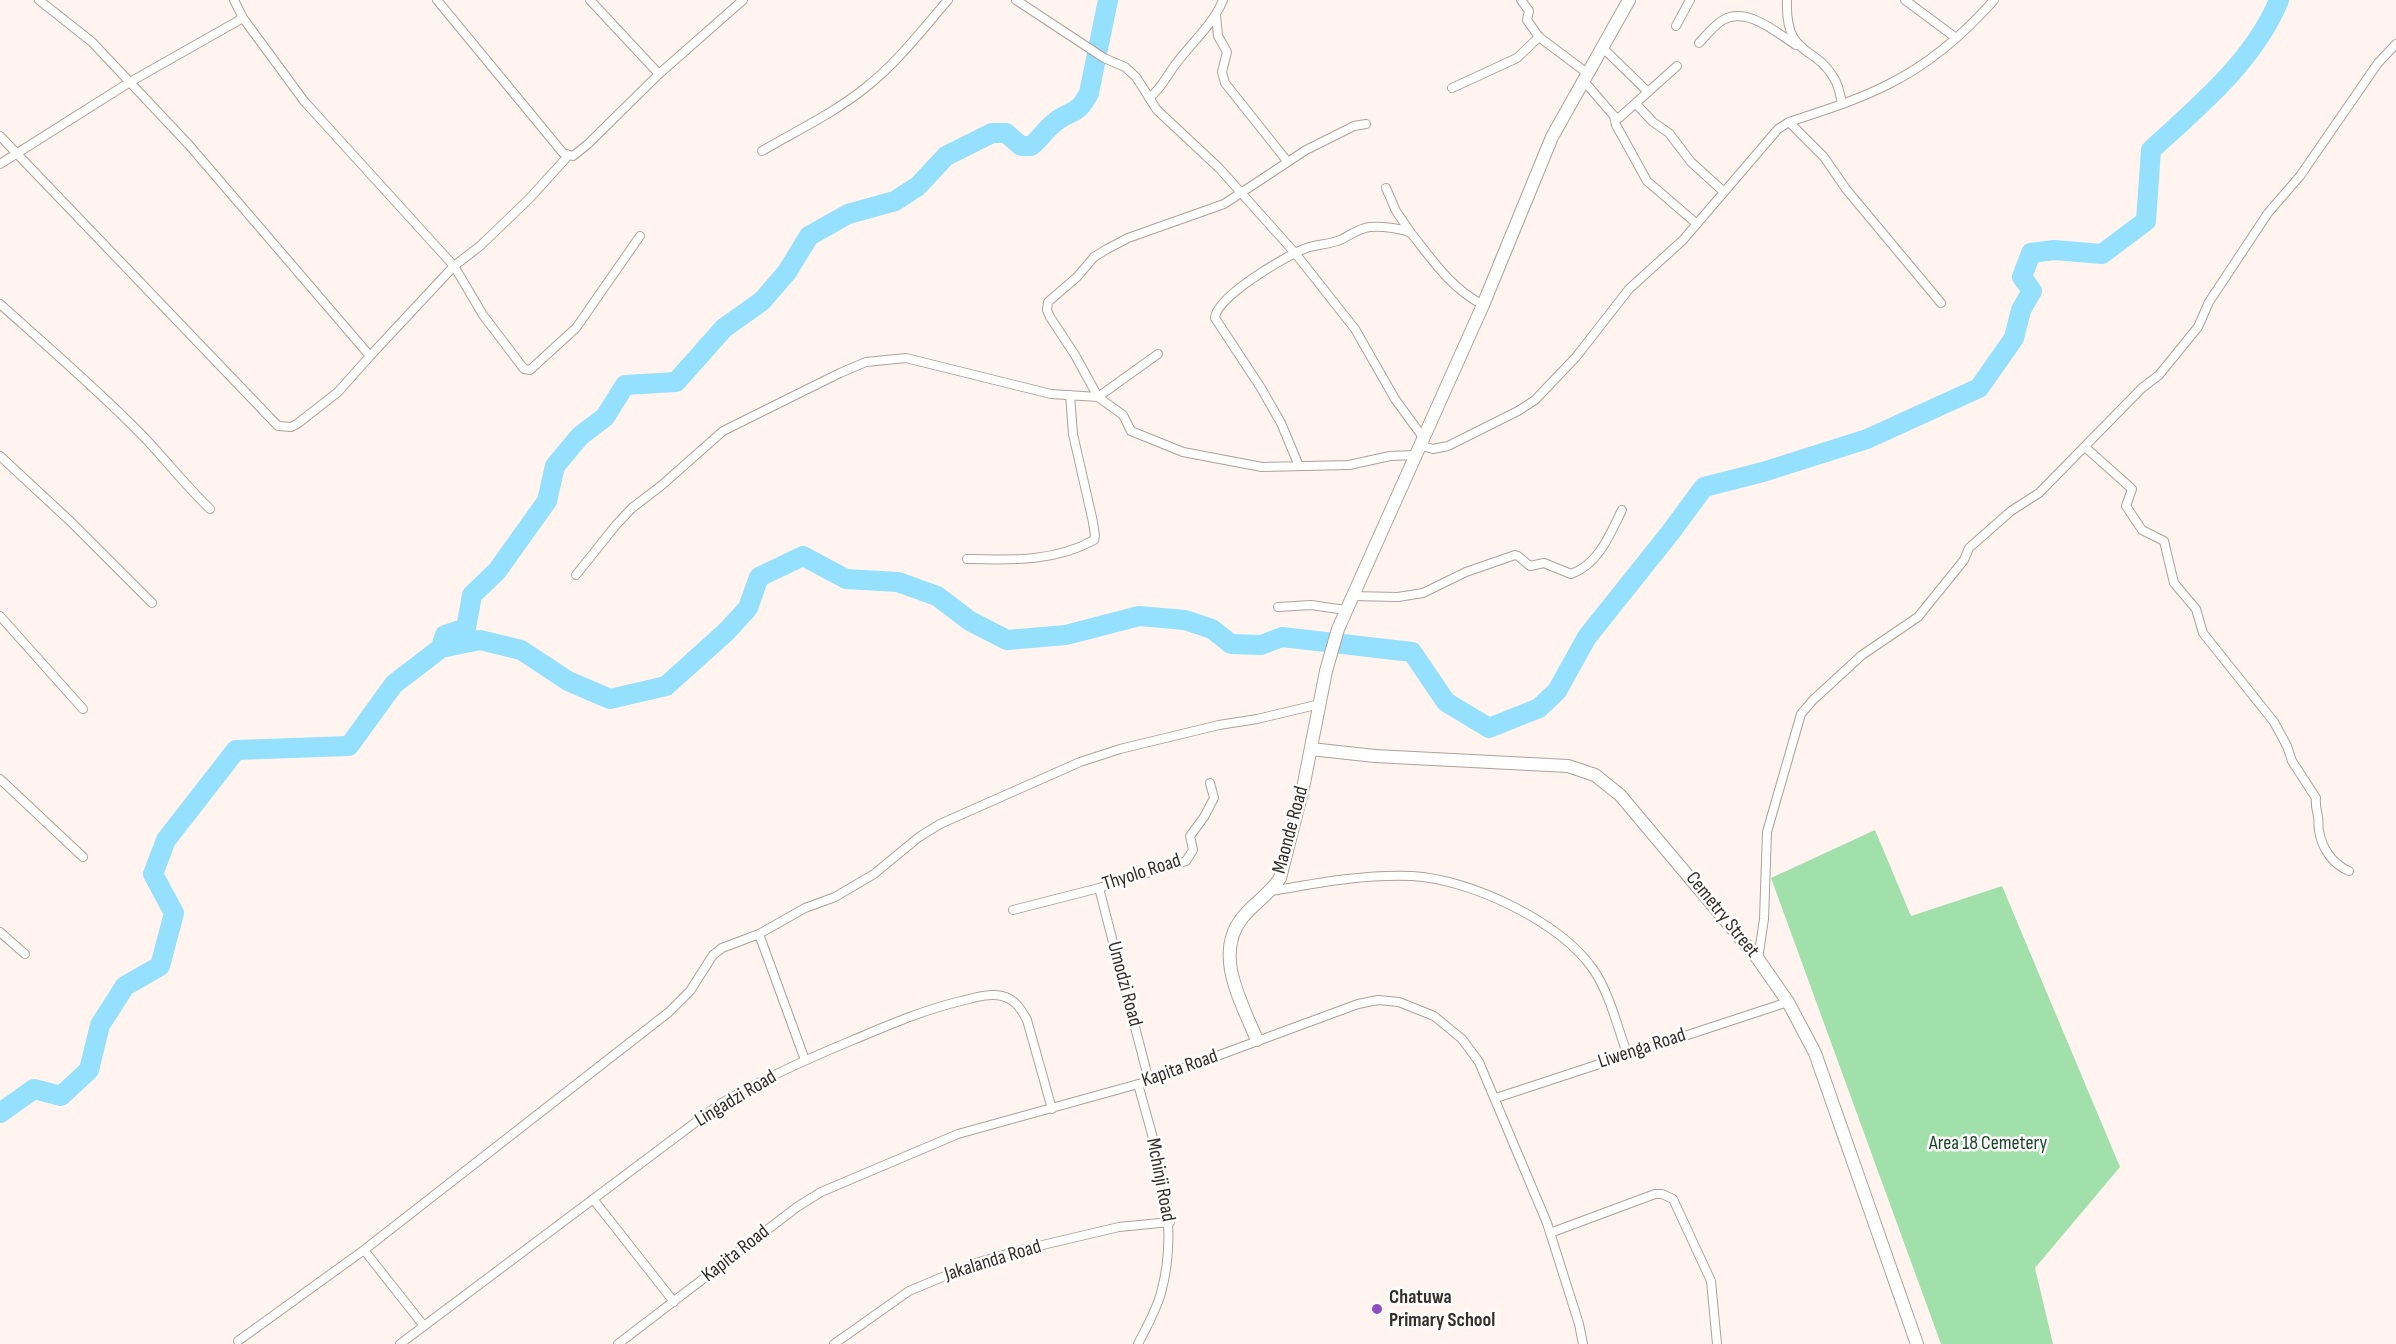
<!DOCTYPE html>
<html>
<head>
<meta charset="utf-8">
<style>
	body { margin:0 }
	canvas { display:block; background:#fff4f0 }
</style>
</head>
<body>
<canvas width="2396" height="1344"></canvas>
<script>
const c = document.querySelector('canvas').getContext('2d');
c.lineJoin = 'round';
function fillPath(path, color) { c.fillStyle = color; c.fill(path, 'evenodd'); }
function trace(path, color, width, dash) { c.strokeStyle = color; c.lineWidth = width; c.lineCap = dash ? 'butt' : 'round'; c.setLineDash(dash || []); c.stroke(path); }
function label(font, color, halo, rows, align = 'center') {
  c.font = font + ' "Sofia Sans Condensed",sans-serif'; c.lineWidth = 5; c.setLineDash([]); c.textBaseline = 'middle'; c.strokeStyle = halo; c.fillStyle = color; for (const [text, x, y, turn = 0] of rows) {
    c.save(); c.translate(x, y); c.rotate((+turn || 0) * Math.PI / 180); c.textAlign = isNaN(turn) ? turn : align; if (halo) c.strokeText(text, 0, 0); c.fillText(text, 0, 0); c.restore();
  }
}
const green = new Path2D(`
	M1875,830L1911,916L2002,886L2120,1167L2035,1268L2053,1344H1941L1771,878Z`);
const river = new Path2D(`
	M441,647L445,635L466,628L472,595L497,571L547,501L555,466L580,436L605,417L625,385L676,382L724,328L762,301L787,272L809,236L848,214L895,201L918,186L946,156L992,133H1006L1021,146H1031C1041,138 1045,130 1054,123C1070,109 1077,117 1089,93L1108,0
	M0,1113L34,1089L61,1096L89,1070L100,1025L125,986L160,966L174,913L153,874L166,840L236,750L349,746L394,684L441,648L480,640L521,650L568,681L610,699L666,686L727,631L748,608L759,577L803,556L846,579L898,582L937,596L970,621L1007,640L1066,635L1139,616L1185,620L1212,629L1231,644L1261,645L1282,637L1412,652L1446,702L1489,728L1539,708L1557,691L1587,637L1670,533L1704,487L1763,472L1867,439L1979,388L2014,338L2021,310L2032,291L2022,277L2031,253L2054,250L2102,254L2146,221L2151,150C2199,106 2254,61 2279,0`);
const street = new Path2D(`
	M234,0L243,18L304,101L454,266L483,315L524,369L530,370L576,328L640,236
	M437,0L563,153L573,156L588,144L659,74L743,0
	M590,0L659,74
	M1016,0L1104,58L1125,67L1136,77L1157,110L1219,168L1295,253L1355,329L1395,399L1422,436
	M1521,0L1529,11L1527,20L1539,37L1587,73
	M1787,0C1785,59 1815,43 1835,80C1839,87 1840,95 1842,103
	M1905,0L1956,38
	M1216,15L1218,36L1227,52L1222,72L1225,83L1287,161
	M1676,26L1690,0
	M1699,43C1706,36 1714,25 1723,20C1747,6 1777,33 1796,45
	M1602,47L1648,92
	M1583,80L1614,116L1619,118L1677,66
	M1452,88L1517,58L1539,37
	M1149,98C1162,88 1166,77 1175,65C1191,43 1213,25 1223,0
	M1636,104L1653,122L1669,133L1691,162L1724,192
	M1614,116L1616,125L1647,181L1697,224
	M1789,122L1824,157L1846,189L1941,303
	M0,136L278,426L291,427L297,424L338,392L370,356L189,145L92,42L39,0
	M762,151C796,131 834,113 865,88C897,63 922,30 948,0
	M0,164L130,82L243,18
	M1386,188L1396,211L1411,233
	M0,304C48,347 97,389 142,435C165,459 186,486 210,509
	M1158,354L1098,397L1075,355L1050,317L1047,310L1048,302L1077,277L1094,257L1107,249L1128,238L1224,204L1306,150L1354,126L1366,124
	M370,356L454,266L480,246L529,199L568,156
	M1419,445L1433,449L1448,446L1518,411L1535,400L1576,357L1629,289L1683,240L1778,129L1789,122C1822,111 1858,100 1889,84C1929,64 1965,33 1994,0
	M2085,447L2132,489L2126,506L2142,530L2164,541L2174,583L2196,609L2203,633L2274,722L2287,746L2292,761L2316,798C2315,806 2317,810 2318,817C2319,821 2318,826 2319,831C2322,848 2332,864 2349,871
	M0,456L70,521L152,603
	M1299,466L1281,423L1261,388L1215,318C1216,297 1284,257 1304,249C1315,244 1328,245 1340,240C1349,236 1359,228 1370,227C1382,226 1400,228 1411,233C1434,262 1450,287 1483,305
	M967,559C1010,560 1055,562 1094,540L1095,536L1093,522L1073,434L1070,395
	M576,575L616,525L632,508L662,485L723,431L840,373L866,362L906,358L1051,394L1098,397L1123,415L1131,431L1183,452L1262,467L1349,465L1390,456L1414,455
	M1352,596L1398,597L1423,593L1466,572L1515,555L1518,556L1530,566L1544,563L1571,574C1599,564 1610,534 1622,510
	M1278,607L1311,605L1346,610
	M0,616L83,709
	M0,779L83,857
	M1099,888L1149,1081
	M1272,891C1318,883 1364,874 1412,876C1470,879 1559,921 1593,969C1610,994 1617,1026 1627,1053
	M1013,910L1099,888L1186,861L1193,850L1190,836L1204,817L1214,798L1210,783
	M0,932L25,954
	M759,934L805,1060
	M1758,959L1764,919L1767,832L1801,714L1813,700L1862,655L1918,617L1964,560L1969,548L2011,511L2039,493L2142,388L2159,375L2198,327L2209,302L2268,213L2300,176L2378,63L2396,44
	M1496,1098L1788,1002
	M593,1199L674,1302
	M1550,1233L1655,1194H1662L1673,1199L1711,1281L1717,1344
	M364,1250L424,1326
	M238,1341L364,1250L669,1012L690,991L713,955L722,948L759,934L805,908L835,897L874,874L919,837L940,824L1080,762L1120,749L1219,725L1257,719L1320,704
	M400,1344L720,1104C762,1079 807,1059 853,1040C889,1025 923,1010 961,1001C974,998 988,993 1002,996C1015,999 1021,1009 1027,1020L1052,1109
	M618,1344L797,1207L821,1192L958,1134L1149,1081L1358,1004L1378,1000L1399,1002L1434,1016L1462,1039L1479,1062L1547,1223L1579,1324L1583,1344
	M834,1344L909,1291L976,1263L1017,1251L1119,1227L1170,1222
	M1138,1344C1146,1328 1156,1311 1161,1293C1181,1220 1157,1154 1138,1084`);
const secondary = new Path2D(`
	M1311,749L1375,756L1568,766L1595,775L1620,795L1758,959L1788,1002L1815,1053L1917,1344
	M1257,1040C1242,1003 1213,955 1242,918C1254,903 1270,894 1280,878L1303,788L1326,671L1338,629L1483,305L1552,137L1629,0`);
const markers = [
	[1377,1309,6,"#914dc2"]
];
const streetNames = [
	["Maonde Road",1291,830,-75],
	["Thyolo Road",1142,873,-18],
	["Cemetry Street",1722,915,51],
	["Umodzi Road",1124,984,75],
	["Liwenga Road",1642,1049,-18],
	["Kapita Road",1180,1069,-19],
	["Lingadzi Road",736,1099,-31],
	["Mchinji Road",1160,1180,79],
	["Kapita Road",736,1254,-38],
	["Jakalanda Road",993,1261,-17]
];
const parkNames = [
	["Area 18 Cemetery",1988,1144]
];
const poiNames = [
	["Chatuwa",1389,1298],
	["Primary School",1389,1321]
];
fillPath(green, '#a1e0ab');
trace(river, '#95e0fc', 20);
trace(street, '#b0a099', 10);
trace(secondary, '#b0a099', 14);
trace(street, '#fff', 8);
trace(secondary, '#fff', 12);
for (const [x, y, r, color] of markers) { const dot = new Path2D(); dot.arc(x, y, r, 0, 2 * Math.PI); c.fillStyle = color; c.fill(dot); trace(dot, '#fff', 2); }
label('20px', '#352f2c', '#fff', streetNames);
label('20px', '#174723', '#fff', parkNames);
label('bold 20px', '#352f2c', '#fff', poiNames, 'left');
</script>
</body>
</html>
